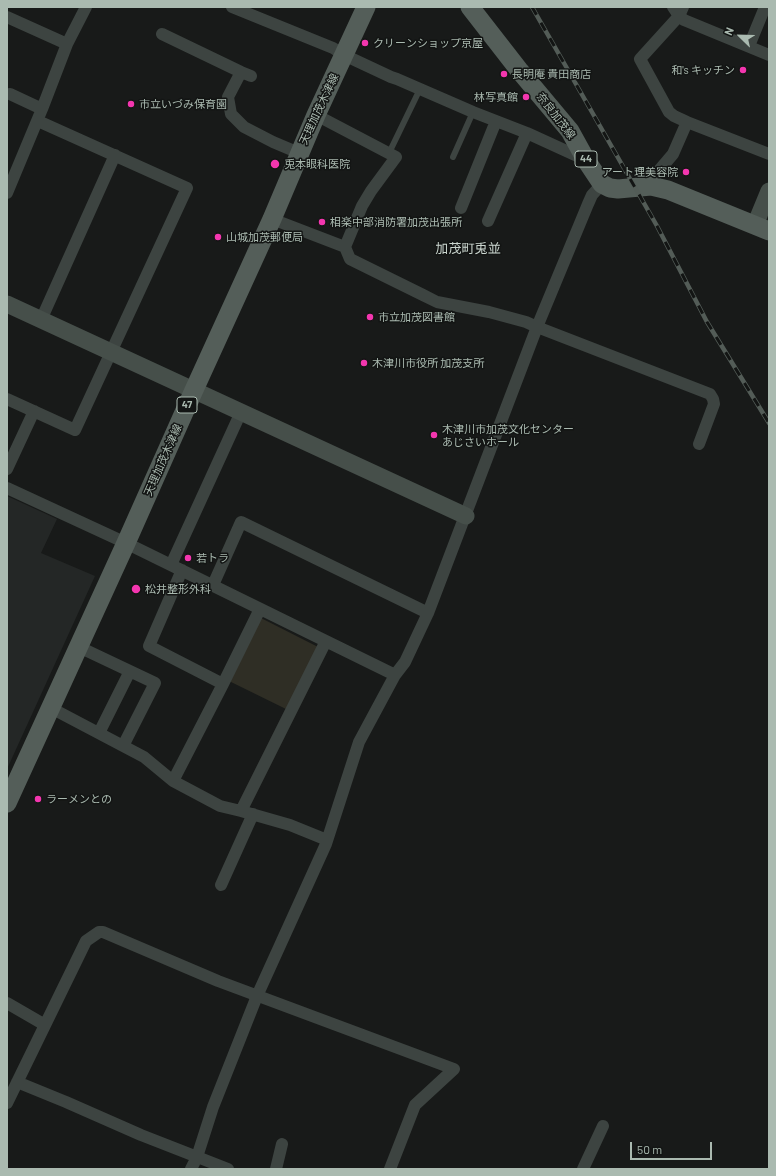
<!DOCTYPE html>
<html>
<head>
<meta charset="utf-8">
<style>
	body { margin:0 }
	#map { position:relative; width:776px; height:1176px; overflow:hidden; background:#181a19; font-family:Barlow,sans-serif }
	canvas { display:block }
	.frame { position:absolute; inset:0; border:8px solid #aabab0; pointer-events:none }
	.north { position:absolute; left:720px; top:16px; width:40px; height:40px; -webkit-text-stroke:3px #131514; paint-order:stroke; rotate:293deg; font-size:11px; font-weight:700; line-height:16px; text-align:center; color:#aabab0 }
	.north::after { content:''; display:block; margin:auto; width:14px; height:18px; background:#aabab0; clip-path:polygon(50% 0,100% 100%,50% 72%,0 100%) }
	.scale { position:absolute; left:630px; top:1142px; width:82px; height:18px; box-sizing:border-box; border:2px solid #aabab0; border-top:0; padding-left:5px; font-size:12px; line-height:14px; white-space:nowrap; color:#aabab0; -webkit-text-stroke:3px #131514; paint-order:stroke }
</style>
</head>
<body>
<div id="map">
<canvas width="776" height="1176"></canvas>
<div class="frame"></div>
<div class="north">N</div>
<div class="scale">50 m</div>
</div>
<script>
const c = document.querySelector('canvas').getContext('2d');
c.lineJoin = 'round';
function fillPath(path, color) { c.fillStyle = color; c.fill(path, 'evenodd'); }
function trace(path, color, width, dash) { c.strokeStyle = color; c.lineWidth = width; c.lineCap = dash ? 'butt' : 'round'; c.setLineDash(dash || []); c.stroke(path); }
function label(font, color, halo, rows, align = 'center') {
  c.font = font + ' Barlow,"Noto Sans JP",sans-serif'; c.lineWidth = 3; c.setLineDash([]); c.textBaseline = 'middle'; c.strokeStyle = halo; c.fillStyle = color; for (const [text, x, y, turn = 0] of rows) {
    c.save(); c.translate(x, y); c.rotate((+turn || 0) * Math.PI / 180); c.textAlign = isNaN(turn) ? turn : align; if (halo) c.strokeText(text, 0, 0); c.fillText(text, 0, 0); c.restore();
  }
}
const built = new Path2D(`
	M7,496L57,519L41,553L95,576L7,769Z`);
const green = new Path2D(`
	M261,618L320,648L288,710L229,681Z`);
const lane = new Path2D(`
	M389,153L420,89
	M453,157L473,112`);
const street = new Path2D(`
	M232,7L333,48L344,55L391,77L397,79L473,112L527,133L586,160
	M673,7L679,16L684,20L769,55
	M683,7L679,16L640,59L669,112L674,116L687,122L769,154
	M7,17L67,44
	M162,34L241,72L251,76
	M749,46L765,7
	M241,72L228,97L231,114L244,127L273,142L299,153
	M10,94L42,109
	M316,115L396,157L371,191L362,206L345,247
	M651,186L656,174L673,154L687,122
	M7,193L42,109L67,44L86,7
	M461,208L496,121
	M272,219L345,247L350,259L423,295L437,302L489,312L526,322L537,327L588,204L592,195L602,184
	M488,221L527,133
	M41,320L115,155
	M7,399L75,430L187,188L38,121
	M7,469L34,411
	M7,488L126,543L395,675
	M171,565L241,412
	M182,570L149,646L223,684
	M213,585L241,522L428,613
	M79,647L155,683L123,746
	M51,708L144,757L173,781L220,806L241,811L290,825L327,840
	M99,733L130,671
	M173,781L223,684L260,609
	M241,811L326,641
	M221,885L253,814
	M7,1003L45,1025
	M17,1082L66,1102L141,1135L228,1169
	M7,1103L86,941L99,932H103L218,981L454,1069L415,1105L390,1169
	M191,1169L197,1157L213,1107L257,996L326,844L359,742L395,675L405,662L428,613L537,327L710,394L713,399L714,404L699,444
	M276,1169L282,1144
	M583,1169L603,1126`);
const secondary = new Path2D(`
	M755,225L769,191
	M7,304L466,516`);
const primary = new Path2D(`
	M470,7L519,70L570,131L586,160L602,184L610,188L618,189L651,186L668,190L769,231
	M7,803L126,543L194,390L272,219L316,115L366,7`);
const rail = new Path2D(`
	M532,7L657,226L707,322L769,423`);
const markers = [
	[365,43,4,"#f436af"],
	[743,70,4,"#f436af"],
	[504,74,4,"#f436af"],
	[526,97,4,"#f436af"],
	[131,104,4,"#f436af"],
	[275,164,5,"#f436af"],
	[686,172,4,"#f436af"],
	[322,222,4,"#f436af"],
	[218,237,4,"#f436af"],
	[370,317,4,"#f436af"],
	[364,363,4,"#f436af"],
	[434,435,4,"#f436af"],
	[188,558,4,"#f436af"],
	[136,589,5,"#f436af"],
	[38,799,4,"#f436af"]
];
const shields = [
	[586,159,22],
	[187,405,20]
];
const shieldNames = [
	["44",586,159],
	["47",187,405]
];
const poiNames = [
	["クリーンショップ京屋",373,43],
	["和's キッチン",735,70,"right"],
	["長明庵 貴田商店",512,74],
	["林写真館",518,97,"right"],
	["市立いづみ保育園",139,104],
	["兎本眼科医院",284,164],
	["アート理美容院",678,172,"right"],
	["相楽中部消防署加茂出張所",330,222],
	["山城加茂郵便局",226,237],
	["市立加茂図書館",378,317],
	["木津川市役所 加茂支所",372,363],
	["木津川市加茂文化センター",442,429],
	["あじさいホール",442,442],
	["若トラ",196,558],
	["松井整形外科",145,589],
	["ラーメンとの",46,799]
];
const streetNames = [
	["天理加茂木津線",319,109,-65],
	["奈良加茂線",556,116,52],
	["天理加茂木津線",163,460,-66]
];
const quarterNames = [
	["加茂町兎並",468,249]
];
fillPath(built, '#242726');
fillPath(green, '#2f2e25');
trace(lane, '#3d4441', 6);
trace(street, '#3d4441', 12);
trace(secondary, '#464f4a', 17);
trace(primary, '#545e59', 19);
trace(rail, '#535c57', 4.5);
trace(rail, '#131514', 3, [9]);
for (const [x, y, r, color] of markers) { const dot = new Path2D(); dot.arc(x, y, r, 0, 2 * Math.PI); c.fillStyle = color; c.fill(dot); trace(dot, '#131514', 1.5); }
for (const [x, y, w] of shields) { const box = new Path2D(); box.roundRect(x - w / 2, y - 8, w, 16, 3); c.fillStyle = '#131514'; c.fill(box); trace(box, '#aabab0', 1); }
label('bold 10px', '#aabab0', null, shieldNames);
label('11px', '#aabab0', '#131514', poiNames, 'left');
label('11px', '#aabab0', '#131514', streetNames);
label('13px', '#cbd6cf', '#131514', quarterNames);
</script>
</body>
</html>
